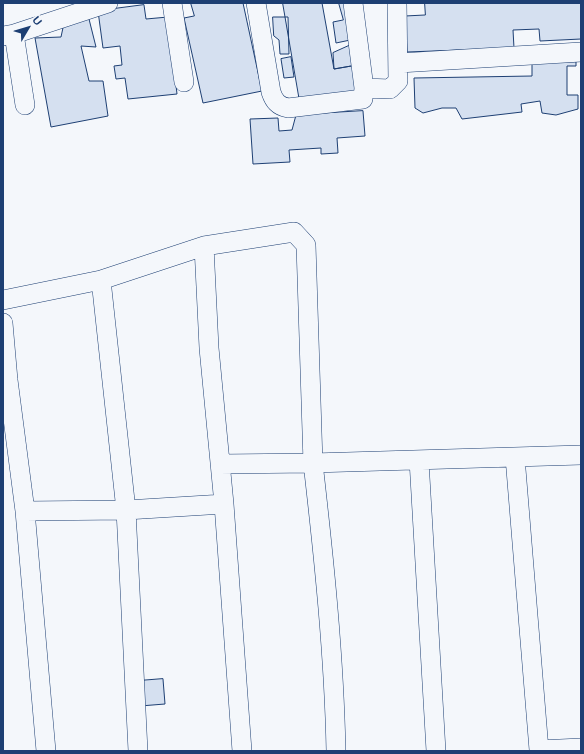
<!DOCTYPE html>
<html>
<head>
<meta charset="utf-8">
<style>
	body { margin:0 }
	#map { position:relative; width:584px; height:754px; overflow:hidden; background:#f4f7fb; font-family:Helvetica,sans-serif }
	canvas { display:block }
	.frame { position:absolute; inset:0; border:4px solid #1d3f73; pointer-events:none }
	.north { position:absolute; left:8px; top:8px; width:40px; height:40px; -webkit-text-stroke:3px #f4f7fb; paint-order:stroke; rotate:52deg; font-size:11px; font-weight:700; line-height:16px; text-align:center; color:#1d3f73 }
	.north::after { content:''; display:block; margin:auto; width:14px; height:18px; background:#1d3f73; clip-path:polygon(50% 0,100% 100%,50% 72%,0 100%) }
</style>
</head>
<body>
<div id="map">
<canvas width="584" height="754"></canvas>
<div class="frame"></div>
<div class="north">U</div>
</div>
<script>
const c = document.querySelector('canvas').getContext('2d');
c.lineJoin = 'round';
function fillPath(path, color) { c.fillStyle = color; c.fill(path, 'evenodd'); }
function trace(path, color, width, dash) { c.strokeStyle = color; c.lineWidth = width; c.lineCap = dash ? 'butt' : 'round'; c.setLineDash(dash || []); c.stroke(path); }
const building = new Path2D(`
	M191,3H243L262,91L203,103L184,18L194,16Z
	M283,3H322L334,69L357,65L362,92L300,102Z
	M339,3H349L355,39L336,43L333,22L343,20Z
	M425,3H581V39L540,41L539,29L513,30L514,48L407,52L405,16L425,15Z
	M144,5L146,19L168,17L177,94L128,99L125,78L116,79L114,66L122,65L120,46L103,48L98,11Z
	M273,17H288L289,54H280L279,40L274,36Z
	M89,19L96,47L81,46L89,81H103L108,116L51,127L35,38L61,37L64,23Z
	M353,44L357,65L334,69L333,53Z
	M291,57L294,77L284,78L281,59Z
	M576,62V66H567V95H578V109L556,115L542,113L540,101L521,104L522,112L462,119L456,108H442L423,113L415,108L414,78L532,76V63Z
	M363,111L365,136L337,138L338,153L321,154V148L289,150L290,162L253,164L250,119L278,118L279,131L292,130L296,115Z
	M163,679L165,704L140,706L138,681Z`);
const street = new Path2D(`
	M172,3L184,82
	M256,3L271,92C274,101 278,106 288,108L363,99L364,88L353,3
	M14,34L25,105
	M3,36L14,34L108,3
	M399,63L581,52
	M364,88L390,89L398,81L397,3
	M204,246L294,232L306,245L313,463L581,455
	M101,280L126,510L138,751
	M3,300L101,280L204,246L209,348L224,504L242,751
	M3,323L8,380L25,511L46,751
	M515,457L539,750L581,748
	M419,460L436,751
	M220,464L313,463C324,559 334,655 336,751
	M25,511L126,510L224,504`);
fillPath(building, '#d5e0f0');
trace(building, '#1d3f73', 1);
trace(street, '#1d3f73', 20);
trace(street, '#f4f7fb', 19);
</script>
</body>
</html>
